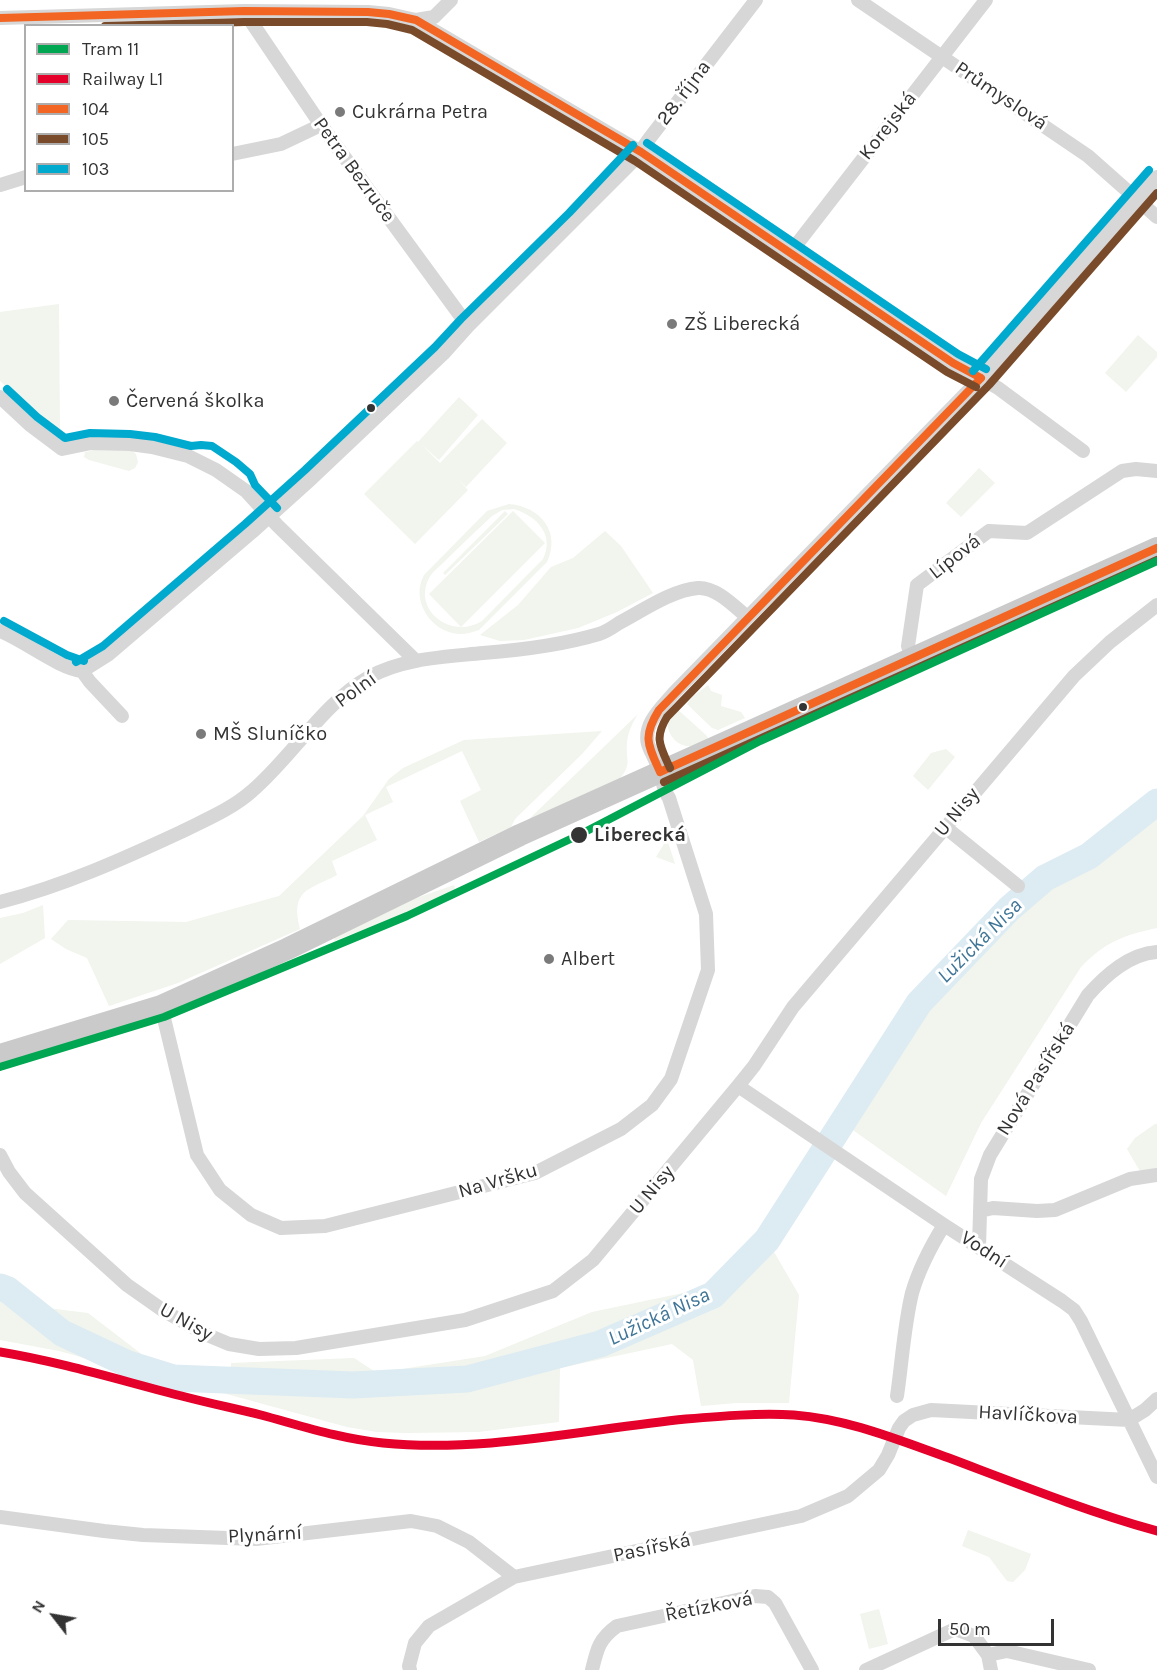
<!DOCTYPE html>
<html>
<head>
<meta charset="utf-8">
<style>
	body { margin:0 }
	#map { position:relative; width:1157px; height:1670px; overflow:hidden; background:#fff; font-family:Karla,sans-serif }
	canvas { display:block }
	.legend { position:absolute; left:24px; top:24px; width:210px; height:168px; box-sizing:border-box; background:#fff; border:2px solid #adadad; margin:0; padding:8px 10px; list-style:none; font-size:18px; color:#333 }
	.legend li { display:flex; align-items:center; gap:12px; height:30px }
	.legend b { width:30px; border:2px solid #adadad }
	.north { position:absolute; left:24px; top:1586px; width:60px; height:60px; -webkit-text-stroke:4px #fff; paint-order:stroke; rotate:301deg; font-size:16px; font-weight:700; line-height:24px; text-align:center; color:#333 }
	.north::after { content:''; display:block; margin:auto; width:21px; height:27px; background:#333; clip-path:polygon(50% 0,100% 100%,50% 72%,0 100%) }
	.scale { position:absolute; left:938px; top:1619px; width:116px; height:27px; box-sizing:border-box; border:3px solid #333; border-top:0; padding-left:8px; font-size:18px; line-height:21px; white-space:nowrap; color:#333; -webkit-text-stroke:4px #fff; paint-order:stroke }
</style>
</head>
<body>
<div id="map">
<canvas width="1157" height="1670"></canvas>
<ul class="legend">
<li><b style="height:8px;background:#00a651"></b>Tram 11</li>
<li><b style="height:8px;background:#e4002b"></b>Railway L1</li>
<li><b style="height:8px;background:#f26522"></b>104</li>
<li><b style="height:8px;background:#7a4b2a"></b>105</li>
<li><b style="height:8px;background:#00a9ce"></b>103</li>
</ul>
<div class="north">N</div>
<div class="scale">50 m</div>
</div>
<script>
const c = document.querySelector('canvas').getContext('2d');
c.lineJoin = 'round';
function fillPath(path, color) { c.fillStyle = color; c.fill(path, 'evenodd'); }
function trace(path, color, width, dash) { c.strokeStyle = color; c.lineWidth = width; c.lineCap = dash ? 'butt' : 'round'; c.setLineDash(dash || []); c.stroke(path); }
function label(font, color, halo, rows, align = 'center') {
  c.font = font + ' Karla,sans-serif'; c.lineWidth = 6; c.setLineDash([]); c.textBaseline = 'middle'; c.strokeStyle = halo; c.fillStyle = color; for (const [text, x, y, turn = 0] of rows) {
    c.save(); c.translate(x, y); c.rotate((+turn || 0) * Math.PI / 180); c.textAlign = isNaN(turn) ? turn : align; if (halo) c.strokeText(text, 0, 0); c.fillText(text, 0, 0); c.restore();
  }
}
const green = new Path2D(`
	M59,304L60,435L0,381V312Z
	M1138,335L1157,352V357L1126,392L1105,373Z
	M459,397L478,415L439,460L421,444L440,463L482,419L507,443L466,487L456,477L468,490L415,544L364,494L417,441L418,442Z
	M102,449L132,451L136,454L138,462L135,468L129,471L89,460L84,457L85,452Z
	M979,468L995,483L961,517L946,503Z
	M509,504C541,507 561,532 547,562L479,630C473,632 467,634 460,634C431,633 410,600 424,575L487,511ZM514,509C537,516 555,535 543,559L482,621C452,640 412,611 429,578C432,572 440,566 445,561C460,546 476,531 492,516L502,510Z
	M505,511L508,514L445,575L443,573Z
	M513,511L545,543L461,627L429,594Z
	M605,531L621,546L653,593L617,612L578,628L524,640L500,641L480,635L518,605L551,567L573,558Z
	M708,685L711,691L722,695L721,706L741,712L745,718L718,730L712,728L687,704L692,697Z
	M675,707L707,736L709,740C703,742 696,746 690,746C679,747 668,736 668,725C668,718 671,712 675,707Z
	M638,714C633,722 628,732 627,742C625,761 633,762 619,780L524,824Z
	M602,731L582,754L515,819L511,827L479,842L460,801L481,790L462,751L386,787L393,802L365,815L377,840L332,861L337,875C308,890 290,890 300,929L178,983L109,1006L87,958L66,949L51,939L68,920L186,922L279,896L363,816L389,779L403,768L464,740Z
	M946,749L955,757L928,790L913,776L931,753Z
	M1157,812V928C1124,935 1105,942 1081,967L981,1123L946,1196L850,1128L940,991L1041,891L1121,841Z
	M667,839L675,864L656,857Z
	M454,885L455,889L450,892L406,913L334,941L335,936L396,905Z
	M43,905L45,938L0,964V918L23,913Z
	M1155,1124H1157V1172L1141,1173L1127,1149L1135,1138Z
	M763,1233L799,1295L789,1403H736L701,1406L693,1360L672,1344L560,1368L559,1422L478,1432L406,1433L377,1432L347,1427L223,1393L153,1377L59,1351L0,1340V1274L39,1307L88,1313L161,1369L231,1374V1363L354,1358L377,1373L485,1356L592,1312L707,1288L714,1284Z
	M968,1530L1031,1554L1025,1570L1013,1582L1007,1581L989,1557L962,1546Z
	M879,1609L888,1644L869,1649L860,1614Z`);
const river = new Path2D(`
	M0,1287L8,1290L62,1333L128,1364L173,1378L353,1385L467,1379L600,1344L713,1295L767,1240L919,1003L1009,909L1045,878L1089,856L1157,802`);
const street = new Path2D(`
	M858,0L1088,156L1157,217
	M244,11L321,125L468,326
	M0,18L244,11L368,12L389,14L416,20L641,152L953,363L998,388L1083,451
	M416,20L434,17L451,0
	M232,154L281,144L321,125
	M0,185L26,177
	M790,253L986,0
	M0,397L30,425L62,449L91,443L130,444L152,447L188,456L216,470L246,491L277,525L415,660
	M0,631C25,641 58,668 82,671L90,682L122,716
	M912,658L908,646L917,585L989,531L1027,533L1122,471L1136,469L1157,471
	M82,671L109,654L252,532L312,478L443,354L468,326L634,160L649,139L756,0
	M945,827L1018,886
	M0,902C63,886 123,859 181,832C205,820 232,809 252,791C291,758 324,702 369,677C404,658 444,657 483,653C522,650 562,645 599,634C606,632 613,627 619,623C642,611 672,590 698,588C716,587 734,606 747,617
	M161,1006L197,1155L220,1190L251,1215L281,1228L325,1226L535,1173L621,1129L652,1105L671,1079L708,970L706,914L669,798C663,790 663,781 659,771C657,762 651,753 648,744C643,724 661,708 673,694L981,378L1157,177
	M738,1086L944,1225L1062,1301L1074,1310L1081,1321L1157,1477
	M0,1155L9,1172L25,1193L127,1285L164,1311L205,1334L229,1344L259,1349L296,1348L465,1320L553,1291L593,1260L738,1086L754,1066L793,1007L1074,676L1110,642L1157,605
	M980,1211L993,1208L1037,1211L1055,1210L1130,1179L1157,1175
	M979,1247L981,1179L990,1155L1088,995C1106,975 1129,954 1157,952
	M897,1396C902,1362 904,1326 912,1293C919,1269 931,1246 944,1225
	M0,1517L104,1531L143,1535L256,1539L411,1521L437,1526L469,1542L514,1577
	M988,1655L1007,1651L1089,1670
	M410,1670L409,1666L415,1643L429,1626L514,1577L801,1516L848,1496L879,1470L888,1455L899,1428L904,1421L913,1415L931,1410L1129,1420L1145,1410L1157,1399
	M592,1670C597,1649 599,1639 617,1626L755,1596L768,1597L775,1603L812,1670
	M866,1670L955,1629L974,1636L988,1655L991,1670`);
const primary = new Path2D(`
	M0,1055L161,1006L287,949L520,835L1157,548`);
const bus1 = new Path2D(`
	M0,18L244,11L368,12L389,14L416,20L641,152L953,363L981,378
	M660,772L1157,548
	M660,772C648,745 642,737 659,710L981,378`);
const bus2 = new Path2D(`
	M105,26L244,22H367L387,24L412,30L635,161L947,372L976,387
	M670,768C660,746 654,738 667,717L989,385L1157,193
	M664,782L1157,560`);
const bus3 = new Path2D(`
	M647,143L958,354L986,369
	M973,371L1149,170
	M7,389L37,417L65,438L90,433L130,434L155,437L191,446L201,445L212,446L236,462L250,474L255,485L277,508
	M4,621L67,655L84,661
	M76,662L103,646L245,524L305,470L435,347L461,319L569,213L633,145`);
const rail1 = new Path2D(`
	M0,1352C55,1361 109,1377 162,1391C195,1400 228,1407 261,1415C302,1426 341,1439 383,1443C484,1453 586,1429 686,1419C722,1416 758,1413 794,1415C848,1419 898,1440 949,1458C1018,1484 1086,1511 1157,1531`);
const tram1 = new Path2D(`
	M0,1067L164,1017L407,916L579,835L760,741L1157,561`);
const markers = [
	[340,112,6,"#7a7a7a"],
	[672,324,6,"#7a7a7a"],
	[114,401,6,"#7a7a7a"],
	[371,408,5,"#333"],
	[803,707,5,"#333"],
	[201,734,6,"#7a7a7a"],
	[579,835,9,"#333"],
	[549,959,6,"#7a7a7a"]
];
const streetNames = [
	["28. října",684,93,-53],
	["Průmyslová",1001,96,34],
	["Korejská",888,126,-52],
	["Petra Bezruče",354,170,54],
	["Lípová",955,557,-38],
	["Polní",356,690,-36],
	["U Nisy",957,812,-50],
	["Nová Pasířská",1036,1079,-58],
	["Na Vršku",498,1181,-16],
	["U Nisy",652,1190,-50],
	["Vodní",984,1250,33],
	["U Nisy",186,1322,29],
	["Havlíčkova",1028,1415,3],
	["Plynární",265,1535,-3],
	["Pasířská",652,1548,-12],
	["Řetízková",709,1607,-11]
];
const poiNames = [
	["Cukrárna Petra",352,112],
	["ZŠ Liberecká",684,324],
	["Červená školka",126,401],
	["MŠ Sluníčko",213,734],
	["Albert",561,959]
];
const stopNames = [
	["Liberecká",594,835]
];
const waterNames = [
	["Lužická Nisa",980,941,-45],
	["Lužická Nisa",659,1317,-25]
];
fillPath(green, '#f1f5ed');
trace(river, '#ddebf3', 27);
trace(street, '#d7d7d7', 14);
trace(primary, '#cacaca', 22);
trace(bus1, '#f26522', 8);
trace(bus2, '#7a4b2a', 8);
trace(bus3, '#00a9ce', 8);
trace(rail1, '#e4002b', 9);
trace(tram1, '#00a651', 8);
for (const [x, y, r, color] of markers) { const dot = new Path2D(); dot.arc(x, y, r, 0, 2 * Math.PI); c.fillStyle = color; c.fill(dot); trace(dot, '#fff', 2); }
label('20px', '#333', '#fff', streetNames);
label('20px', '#333', '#fff', poiNames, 'left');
label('bold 20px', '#333', '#fff', stopNames, 'left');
label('italic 21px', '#3f7597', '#fff', waterNames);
</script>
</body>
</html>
